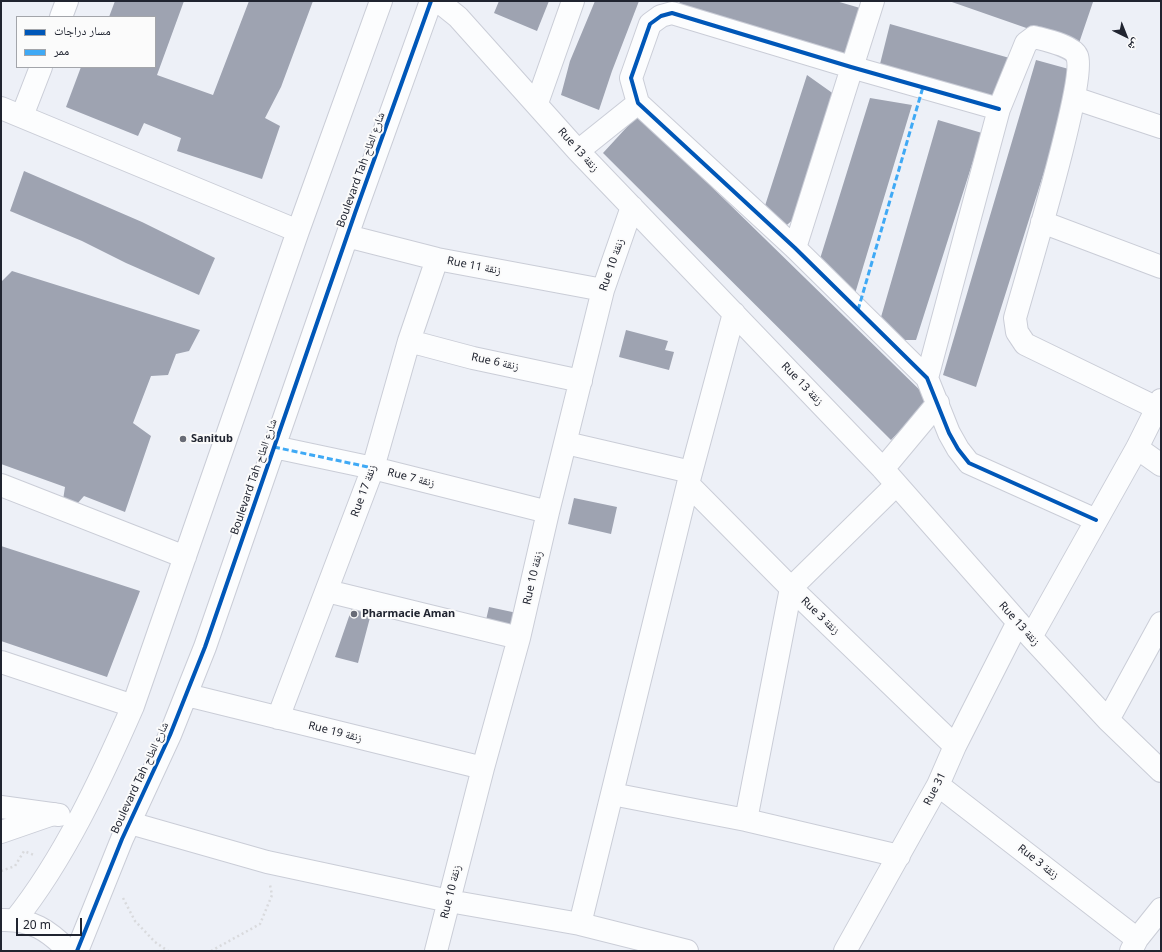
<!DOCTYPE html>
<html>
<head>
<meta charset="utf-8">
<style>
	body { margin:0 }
	#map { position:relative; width:1162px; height:952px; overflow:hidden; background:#edf0f7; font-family:"Noto Sans","Noto Naskh Arabic",sans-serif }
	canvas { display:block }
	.frame { position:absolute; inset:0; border:2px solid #202430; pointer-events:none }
	.legend { position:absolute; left:16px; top:16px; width:140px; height:52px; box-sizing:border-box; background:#fbfbfb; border:1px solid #a3a5aa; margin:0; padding:5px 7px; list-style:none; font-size:12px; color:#202430 }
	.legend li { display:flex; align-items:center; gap:8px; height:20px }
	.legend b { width:20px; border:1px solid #a3a5aa }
	.north { position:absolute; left:1106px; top:16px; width:40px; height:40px; -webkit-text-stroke:3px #fbfbfb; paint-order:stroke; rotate:137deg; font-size:11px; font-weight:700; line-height:16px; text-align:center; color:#202430 }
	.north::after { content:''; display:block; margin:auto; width:14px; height:18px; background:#202430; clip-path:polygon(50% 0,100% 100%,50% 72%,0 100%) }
	.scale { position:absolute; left:16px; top:918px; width:66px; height:18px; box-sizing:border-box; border:2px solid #202430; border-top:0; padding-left:5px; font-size:12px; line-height:14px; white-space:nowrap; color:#202430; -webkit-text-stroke:3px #fbfbfb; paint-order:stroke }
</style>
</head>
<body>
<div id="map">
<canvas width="1162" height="952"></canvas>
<div class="frame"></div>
<ul class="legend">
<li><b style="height:5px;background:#0057b8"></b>مسار دراجات</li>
<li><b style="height:5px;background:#3fa9f5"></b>ممر</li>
</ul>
<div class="north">ش</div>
<div class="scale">20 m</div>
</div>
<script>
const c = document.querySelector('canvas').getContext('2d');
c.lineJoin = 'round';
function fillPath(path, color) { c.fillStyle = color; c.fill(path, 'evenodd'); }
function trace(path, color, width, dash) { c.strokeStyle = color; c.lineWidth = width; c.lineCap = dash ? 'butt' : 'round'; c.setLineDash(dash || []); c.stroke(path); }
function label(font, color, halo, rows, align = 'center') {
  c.font = font + ' "Noto Sans","Noto Naskh Arabic",sans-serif'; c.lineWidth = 4; c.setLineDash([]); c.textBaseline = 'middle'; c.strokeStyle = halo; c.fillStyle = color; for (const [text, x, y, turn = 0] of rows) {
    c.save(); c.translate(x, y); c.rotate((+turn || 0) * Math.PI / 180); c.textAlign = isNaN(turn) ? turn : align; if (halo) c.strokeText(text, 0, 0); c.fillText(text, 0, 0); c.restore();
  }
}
const building = new Path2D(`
	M115,1H184L157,75L213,95L249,1H313L281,87L265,118L280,126L262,179L177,151L181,138L144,123L138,136L66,107L81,67H155V17H109Z
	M499,1H549L537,31L494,13Z
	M595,1H639L612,71L599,110L561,95L570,61Z
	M680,1H836L860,8L844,57L679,4Z
	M949,1H1091L1093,2L1078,46Z
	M890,24L1013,59L996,102L879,68Z
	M1036,60L1076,71L976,387L943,375Z
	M807,75L838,97L802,212L781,230L763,212Z
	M870,98L912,105L854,297L819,262Z
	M638,115L930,400L891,440L603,153Z
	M938,120L982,133L916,340H895L879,324Z
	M24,171L142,222L215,258L199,295L126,263L82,241L10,211Z
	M12,271L200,330L189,351L176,354L168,375L151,376L133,423L151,436L125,512L84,496L77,504L63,500L65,487L1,464V282Z
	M626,330L668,341L665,350L674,352L669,370L619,357Z
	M574,498L617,507L611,534L568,524Z
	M1,546L140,591L107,677L1,641Z
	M353,605L372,610L358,663L335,657Z
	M489,607L517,613L514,626L486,620Z`);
const path = new Path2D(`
	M1,871L15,866L24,851L34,855
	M123,898L135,921L155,942L168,951
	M211,951L260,924L272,895L270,885`);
const minor = new Path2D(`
	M438,1L458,17L578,151L883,469L1031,637L1108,720L1161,771
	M61,17L67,1
	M1074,98L1161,127
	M537,103L573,1
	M1,108L298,231
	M999,109L851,67L672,13L661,16L650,24L631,78L638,103L795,248L927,378L949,433L958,449L969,463L1096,520
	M22,116L41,67
	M578,151L638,103
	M1042,222L1161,267
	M347,236L437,259L603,290
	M795,248L873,1
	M409,341L473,358L581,381
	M927,378L999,109L1026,43L1034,37C1045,40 1073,46 1077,56C1087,80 1025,281 1015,318L1017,332L1025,344L1157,408
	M566,443L691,472
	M274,447L373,468L548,512
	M1137,448L1161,465
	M883,469L938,403
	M688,484L791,588L955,746
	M1,485L185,557
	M327,591L519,638
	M1031,637L1137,448L1161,400
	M1,662L133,706
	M187,695L483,768
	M278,718L373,468L409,341L437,259
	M1108,720L1161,623
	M938,785L1137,939
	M612,794L746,820L899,856
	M1,807L59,815
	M746,820L791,588L896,485
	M130,823L267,862L449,901L580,924L687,951
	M15,920C64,859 102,777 133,706L298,231L381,1
	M580,924L688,484L734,313
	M77,951L122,839L170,735L205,647L355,213L431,1
	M436,951L483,768L519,638L548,512L603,290L632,207
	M845,951L938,785L955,746L1018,622
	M1131,951L1137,939L1161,909`);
const highway = new Path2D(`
	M1,832L53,814
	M1,920C32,919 48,930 69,951`);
const quiet = new Path2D(`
	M858,310L923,87
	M274,447L373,468`);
const cycleway = new Path2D(`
	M999,109L851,67L672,13L661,16L650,24L631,78L638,103L795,248L927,378L949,433L958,449L969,463L1096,520
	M77,951L122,839L170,735L205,647L355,213L431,1`);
const markers = [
	[183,439,4,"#686b76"],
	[354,614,4,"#686b76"]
];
const streetNames = [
	["Rue 13 زنقة",578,150,48],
	["Boulevard Tah شارع الطاح",361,170,-70],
	["Rue 10 زنقة",612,265,-71],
	["Rue 11 زنقة",474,266,11],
	["Rue 6 زنقة",495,362,12],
	["Rue 13 زنقة",802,384,46],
	["Boulevard Tah شارع الطاح",254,477,-71],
	["Rue 7 زنقة",411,478,14],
	["Rue 17 زنقة",364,491,-70],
	["Rue 10 زنقة",533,578,-77],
	["Rue 3 زنقة",820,616,44],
	["Rue 13 زنقة",1019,624,48],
	["Rue 19 زنقة",335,732,14],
	["Boulevard Tah شارع الطاح",140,778,-65],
	["Rue 31",935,789,-63],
	["Rue 3 زنقة",1038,862,38],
	["Rue 10 زنقة",451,892,-76]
];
const poiNames = [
	["Sanitub",191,439],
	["Pharmacie Aman",362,614]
];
fillPath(building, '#9ea3b1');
trace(minor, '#cacdd7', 24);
trace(highway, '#cacdd7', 24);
trace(path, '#d9dadd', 2.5, [2, 3]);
trace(minor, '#fcfdfe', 22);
trace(highway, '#fcfdfe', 22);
trace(quiet, '#3fa9f5', 3, [6, 3]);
trace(cycleway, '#0057b8', 4);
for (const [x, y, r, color] of markers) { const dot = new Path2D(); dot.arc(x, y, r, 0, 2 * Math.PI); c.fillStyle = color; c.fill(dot); trace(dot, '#fbfbfb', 1.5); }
label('11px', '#202430', '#fbfbfb', streetNames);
label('bold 11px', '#202430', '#fbfbfb', poiNames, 'left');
</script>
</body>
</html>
